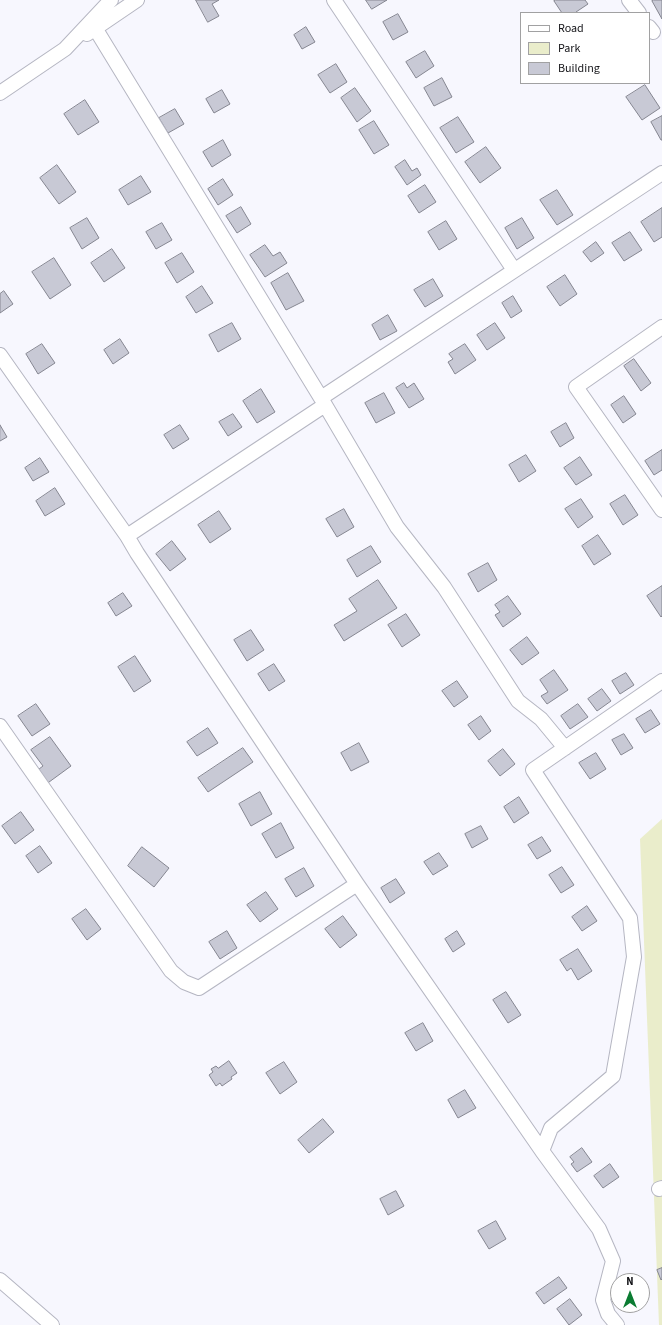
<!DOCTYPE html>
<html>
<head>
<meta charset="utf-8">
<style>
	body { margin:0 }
	#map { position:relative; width:662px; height:1325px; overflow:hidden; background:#f7f7fe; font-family:"Source Sans 3",sans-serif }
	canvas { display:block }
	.legend { position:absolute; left:520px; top:12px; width:130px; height:72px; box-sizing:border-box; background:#fff; border:1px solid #a1a1a2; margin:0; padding:5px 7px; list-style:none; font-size:12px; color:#131317 }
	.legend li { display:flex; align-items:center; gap:8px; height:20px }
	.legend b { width:20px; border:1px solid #a1a1a2 }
	.north { position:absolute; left:610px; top:1273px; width:40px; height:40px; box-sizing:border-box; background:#fff; border:1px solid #a1a1a2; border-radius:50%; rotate:0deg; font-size:11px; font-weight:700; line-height:16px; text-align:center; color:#131317 }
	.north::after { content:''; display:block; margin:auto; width:14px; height:18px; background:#0b7c32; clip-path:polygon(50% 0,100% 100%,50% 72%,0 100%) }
</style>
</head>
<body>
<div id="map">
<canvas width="662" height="1325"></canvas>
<ul class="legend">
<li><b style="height:5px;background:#fff"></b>Road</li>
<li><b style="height:11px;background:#eaedcb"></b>Park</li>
<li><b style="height:11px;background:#c8c9d5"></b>Building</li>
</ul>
<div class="north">N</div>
</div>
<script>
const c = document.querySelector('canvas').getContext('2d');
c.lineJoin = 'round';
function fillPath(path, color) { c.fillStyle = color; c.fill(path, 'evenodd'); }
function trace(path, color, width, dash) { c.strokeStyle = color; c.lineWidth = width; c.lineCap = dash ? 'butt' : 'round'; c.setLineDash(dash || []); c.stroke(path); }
const green = new Path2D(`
	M662,819V1325H659L640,839Z`);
const building = new Path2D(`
	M196,0H219L212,4L219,16L208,22Z
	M366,0H387L372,9Z
	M556,0H585L588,4L576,12L577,13H562L554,1Z
	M654,0H662V19L652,1Z
	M398,14L408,32L393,40L383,22Z
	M306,27L315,42L302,49L294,35Z
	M425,51L434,66L416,78L406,62Z
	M336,64L347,82L330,93L318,75Z
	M442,78L452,97L434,106L424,88Z
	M645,85L660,108L642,120L626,97Z
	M355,88L371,111L357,122L341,98Z
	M222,90L230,104L214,113L206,99Z
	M85,100L99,122L78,135L64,114Z
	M175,109L184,124L168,133L159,118Z
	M662,116V140H661L651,122Z
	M458,117L474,142L456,153L440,128Z
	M374,121L389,145L374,154L359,130Z
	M223,140L231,155L212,167L203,152Z
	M486,147L501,168L480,183L465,162Z
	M405,160L412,171L417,168L421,175L407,185L395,167Z
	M57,165L76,192L59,204L40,178Z
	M141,176L151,192L128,205L119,190Z
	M223,179L233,195L218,205L208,189Z
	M425,185L436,202L419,213L408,196Z
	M557,190L573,215L557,225L540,200Z
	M241,207L251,224L237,233L226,216Z
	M662,208V237L654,242L641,222Z
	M87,218L99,238L82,249L70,228Z
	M522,218L534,238L517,249L505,228Z
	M446,221L457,239L439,250L428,232Z
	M162,223L172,240L156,249L146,232Z
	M630,232L642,250L624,261L612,243Z
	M596,242L604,253L591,262L583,252Z
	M265,245L273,256L280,252L287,263L265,277L250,255Z
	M112,249L125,268L104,282L91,263Z
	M182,253L194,272L177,283L165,263Z
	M54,258L71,285L50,299L32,272Z
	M288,273L304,301L286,310L271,283Z
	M565,275L577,294L560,306L547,287Z
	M433,279L443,296L425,307L414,290Z
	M202,286L213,303L196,313L186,297Z
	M4,291L13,304L0,313V294Z
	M513,296L522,311L511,318L502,303Z
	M388,315L397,331L380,340L372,325Z
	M232,323L241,339L218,352L209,335Z
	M495,323L505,338L487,350L477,335Z
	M120,339L129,353L113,364L104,350Z
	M42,344L55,363L38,374L26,354Z
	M465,344L476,360L455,374L448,362L453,359L449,354Z
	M634,359L651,383L641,391L624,366Z
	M404,383L407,388L414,383L424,399L409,408L396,388Z
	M261,389L275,412L257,423L243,401Z
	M384,393L395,413L376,423L365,403Z
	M624,396L636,414L623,423L611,405Z
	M233,414L242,427L228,436L219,422Z
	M566,423L574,438L560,447L551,432Z
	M0,425L7,437L0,441Z
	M180,425L189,439L173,449L164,435Z
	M662,450V470L654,475L645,461Z
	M526,455L536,471L519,482L509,465Z
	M580,457L592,475L576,485L564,468Z
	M40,458L49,472L33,481L25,468Z
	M55,488L65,504L45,516L36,501Z
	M625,495L638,515L623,525L610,504Z
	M581,499L593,517L578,528L565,509Z
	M344,509L354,527L337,537L326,519Z
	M219,511L231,529L210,543L198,525Z
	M598,535L611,554L594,565L582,546Z
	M172,541L186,559L170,571L156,554Z
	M371,546L381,562L357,577L347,560Z
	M488,563L497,580L478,592L468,574Z
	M378,580L397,608L344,641L334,625L357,611L349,599Z
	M662,586V616L661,617L647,596Z
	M123,593L132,606L116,616L108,603Z
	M508,596L521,614L503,627L495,615L500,612L495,605Z
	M406,614L420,635L402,647L388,625Z
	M251,630L264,650L247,661L234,640Z
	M527,637L539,653L522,665L510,650Z
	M135,656L151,681L134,692L118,667Z
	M274,664L285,681L269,691L258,674Z
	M554,670L568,690L547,704L541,696L548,692L540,680Z
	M626,673L634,685L620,694L612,681Z
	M457,681L468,697L454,707L442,691Z
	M602,689L611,701L597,711L588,699Z
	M36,704L50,724L32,736L18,716Z
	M578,704L588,717L570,729L561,716Z
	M651,710L660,724L645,733L636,719Z
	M481,716L491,731L479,740L468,725Z
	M208,728L218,743L197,756L187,742Z
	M624,734L633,748L621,755L612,740Z
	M50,737L71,766L45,785L35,772L43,766L31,750Z
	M359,743L369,762L351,771L341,753Z
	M243,748L253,762L208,792L198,778Z
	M503,749L515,764L500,776L488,761Z
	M596,753L606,769L590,779L579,763Z
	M260,792L272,814L251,826L239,804Z
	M519,797L529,813L514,823L504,807Z
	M21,812L34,830L15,844L2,826Z
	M281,823L294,848L276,858L262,834Z
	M481,826L488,839L472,848L465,834Z
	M542,837L551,851L537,859L528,845Z
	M40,846L52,863L38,873L26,856Z
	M142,847L169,868L154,887L128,866Z
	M439,853L448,866L433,875L424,862Z
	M562,867L574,885L561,893L549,875Z
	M304,868L314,886L296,897L285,879Z
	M396,879L405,893L390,903L381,888Z
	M266,892L278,909L260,922L247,905Z
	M587,906L597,921L582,931L572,917Z
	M86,909L101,929L87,940L72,919Z
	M343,916L357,935L340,948L325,929Z
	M227,931L237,948L220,959L209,942Z
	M457,931L465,944L453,952L445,939Z
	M578,949L592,971L578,980L571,968L567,971L560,960Z
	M506,992L521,1015L508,1023L493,1000Z
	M423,1023L433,1041L416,1051L405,1033Z
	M229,1061L237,1073L231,1077L232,1079L222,1086L220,1083L216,1086L209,1075L213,1072L211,1069L216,1066L218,1068Z
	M284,1062L297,1082L280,1094L266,1073Z
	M465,1090L476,1108L458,1118L448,1100Z
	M323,1119L334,1132L309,1153L298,1140Z
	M582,1148L592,1162L577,1172L571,1164L574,1162L570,1157Z
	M610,1164L619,1177L603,1188L594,1176Z
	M396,1191L404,1206L388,1215L380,1199Z
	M496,1221L506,1239L489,1249L478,1231Z
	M662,1268V1279L661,1280L657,1270Z
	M559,1277L567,1288L544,1304L536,1293Z
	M570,1299L582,1315L569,1325L557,1309Z`);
const minor = new Path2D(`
	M334,0L514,270
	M629,0L639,13
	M649,27L653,32
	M95,28L321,398L662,173
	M87,34L137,0
	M0,93L65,49L111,0
	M662,327L576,387L662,510
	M0,355L127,536L137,553L357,884L542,1151
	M321,398L397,527L444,587L518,701L541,719L565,748
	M127,536L325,405
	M0,726L171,971L184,982L199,988L357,884
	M659,1189L662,1188
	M0,1280L52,1325
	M617,1325L608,1314L603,1300L613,1261L599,1229L542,1151L551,1128L613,1076L634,957L630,918L533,770L662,681`);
fillPath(green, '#eaedcb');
fillPath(building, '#c8c9d5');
trace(building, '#858691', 1);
trace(minor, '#b5b6c2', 16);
trace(minor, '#fff', 14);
</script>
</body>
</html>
